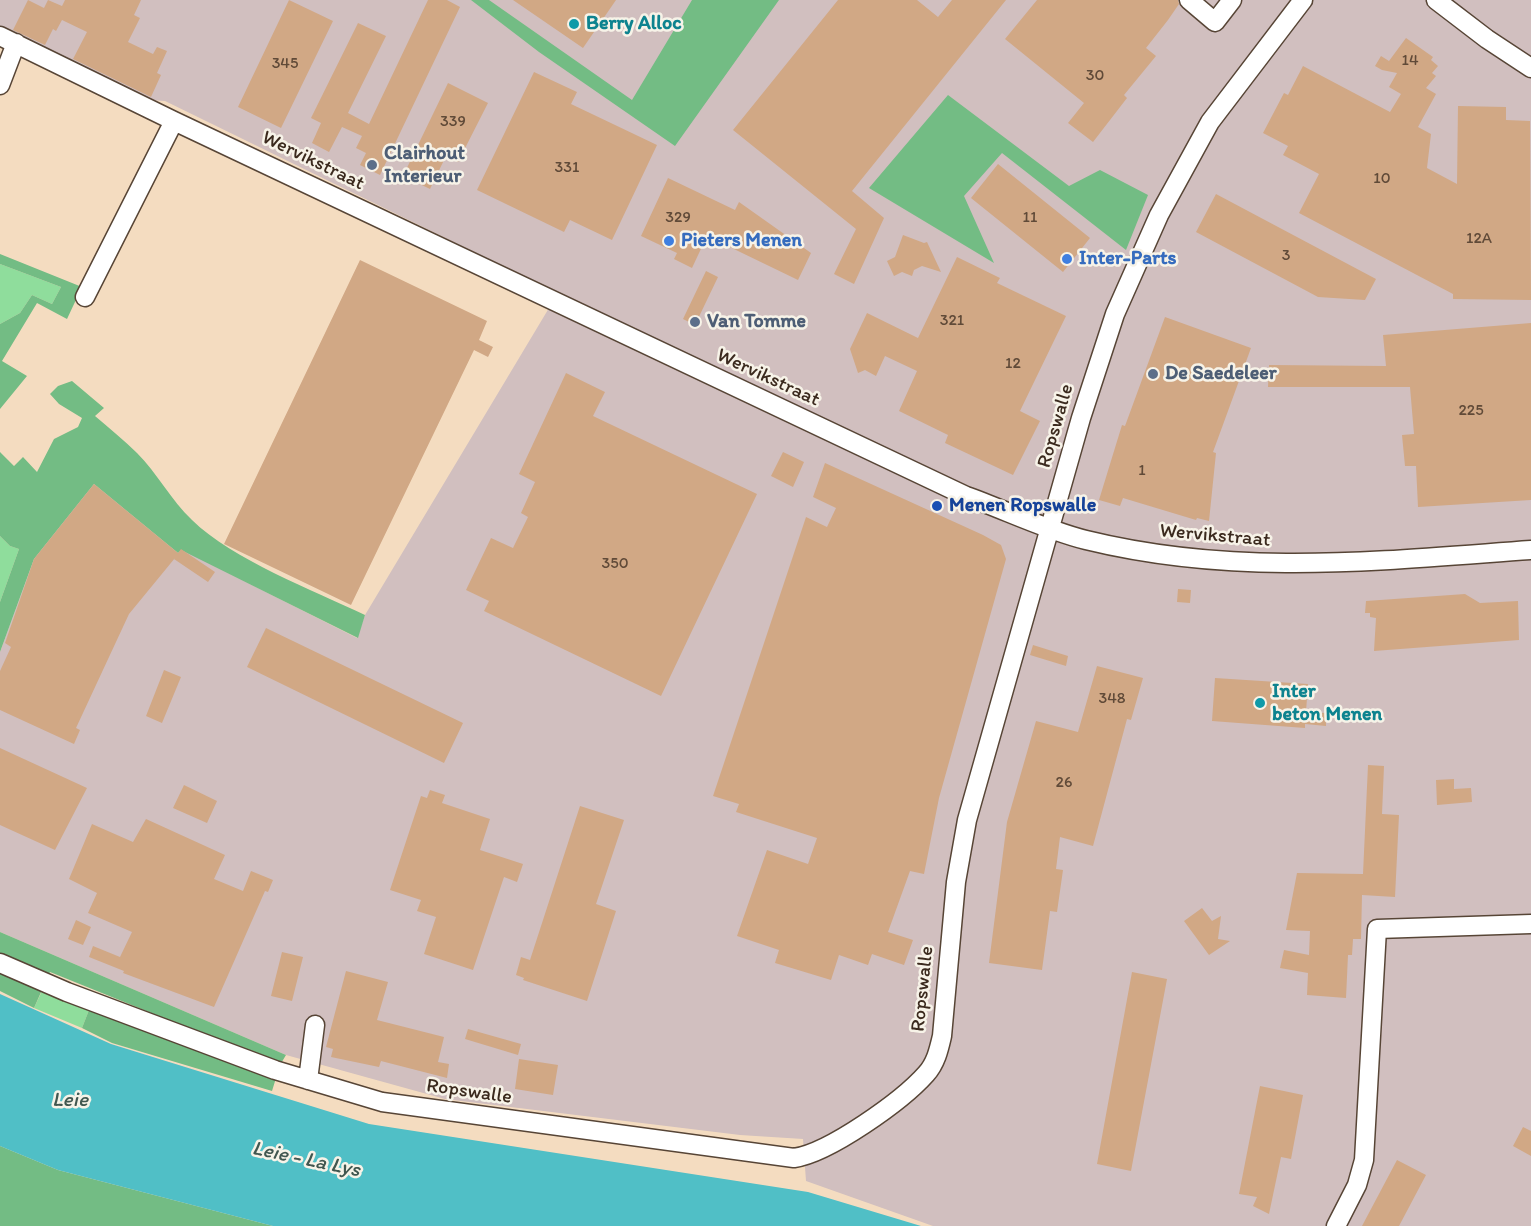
<!DOCTYPE html>
<html>
<head>
<meta charset="utf-8">
<style>
	body { margin:0 }
	canvas { display:block; background:#f4dcc0 }
</style>
</head>
<body>
<canvas width="1531" height="1226"></canvas>
<script>
const c = document.querySelector('canvas').getContext('2d');
c.lineJoin = 'round';
function fillPath(path, color) { c.fillStyle = color; c.fill(path, 'evenodd'); }
function trace(path, color, width, dash) { c.strokeStyle = color; c.lineWidth = width; c.lineCap = dash ? 'butt' : 'round'; c.setLineDash(dash || []); c.stroke(path); }
function label(font, color, halo, rows, align = 'center') {
  c.font = font + ' Itim,sans-serif'; c.lineWidth = 5; c.setLineDash([]); c.textBaseline = 'middle'; c.strokeStyle = halo; c.fillStyle = color; for (const [text, x, y, turn = 0] of rows) {
    c.save(); c.translate(x, y); c.rotate((+turn || 0) * Math.PI / 180); c.textAlign = isNaN(turn) ? turn : align; if (halo) c.strokeText(text, 0, 0); c.fillText(text, 0, 0); c.restore();
  }
}
const industrial = new Path2D(`
	M0,0H1531V1226H933L806,1181L803,1139L740,1135L445,1099L286,1055L0,932V652L34,559L94,484L178,553L181,549L357,638L365,615L558,293L165,101L151,100L0,28Z`);
const green = new Path2D(`
	M0,264L61,287L52,304L32,295L20,313L0,324Z
	M0,536L10,546L19,549L0,602Z
	M42,991L89,1010L82,1028L34,1008Z`);
const forest = new Path2D(`
	M471,0H489L632,100L692,0H779L675,146L539,52Z
	M948,95L1069,186L1100,170L1148,195L1126,250L1002,153L964,196L994,263L869,188Z
	M0,254L82,287L67,319L37,303L2,361L27,376L0,409V324L20,313L32,295L52,304L61,287L0,264Z
	M72,381L104,408L95,416C109,428 124,440 137,453C157,473 171,500 192,520C233,560 313,590 365,615L358,638L181,550L178,553L94,484L34,559L0,652V602L19,549L10,546L0,536V452L14,466L23,457L37,472L54,439L78,427L82,418L59,404L50,394L58,386Z
	M0,932L286,1055L280,1065L50,972L34,1008L0,991Z
	M89,1010L276,1078L272,1091L112,1043L82,1028Z
	M0,1146L58,1170L273,1226H0Z`);
const water = new Path2D(`
	M0,994L111,1044L369,1124L808,1192L921,1226H273L58,1170L0,1146Z`);
const building = new Path2D(`
	M28,0L44,8L48,0L62,6L65,0H141L134,15L140,18L128,42L153,54L157,47L167,51L157,73L161,75L151,97L73,59L87,32L62,20L56,31L53,29L45,45L13,30Z
	M289,0L333,21L281,128L238,107Z
	M428,0H447L460,7L380,175L360,165L366,153L356,148L362,136L342,127L329,152L312,143L321,123L311,118L358,23L386,36L348,113L369,124Z
	M513,0H616L583,48Z
	M838,0H917L938,17L952,0H1006L852,191L884,218L854,284L834,274L856,229L733,130Z
	M1037,0H1178L1179,4L1168,20L1146,48L1156,56L1124,95L1127,98L1093,142L1068,123L1084,103L1005,39Z
	M1406,38L1433,57L1431,60L1438,66L1432,73L1436,76L1426,88L1436,94L1418,127L1431,134L1427,168L1457,184L1458,106L1506,107V120L1530,121L1531,300L1453,299V294L1299,213L1319,174L1283,155L1288,146L1263,133L1284,93L1288,95L1303,66L1390,112L1401,94L1389,87L1397,73L1382,70L1375,66L1381,56L1389,61Z
	M534,72L577,92L571,104L657,145L612,240L570,220L564,232L477,190Z
	M448,83L488,103L458,162L446,156L430,189L403,176Z
	M998,164L1090,238L1063,272L971,198Z
	M668,178L735,210L739,202L811,253L798,280L707,236L692,268L674,259L677,253L641,236Z
	M1216,194L1376,279L1365,300L1318,297L1196,232Z
	M903,235L924,243L927,242L941,272L922,266L914,270L912,276L902,272L894,276L887,261L895,257Z
	M957,257L1000,278L997,283L1066,316L1020,411L1040,421L1013,475L945,443L948,435L899,411L917,371L885,356L876,376L865,370L858,373L850,349L867,313L918,338Z
	M360,260L487,321L479,340L493,347L488,357L474,350L351,605L224,544Z
	M706,271L718,277L695,325L683,319Z
	M1165,317L1251,348L1213,452L1216,453L1209,521L1197,518L1196,520L1123,498L1120,506L1099,500L1122,425L1125,426Z
	M1531,323V500L1418,507L1416,466H1405L1402,435L1414,434L1410,387H1268L1269,365L1386,366L1383,335Z
	M566,373L605,392L593,416L757,494L661,696L484,611L489,601L466,590L491,538L513,548L528,517L521,513L535,482L519,474Z
	M783,452L804,462L793,487L771,476Z
	M825,463L983,535L1001,545L1006,559L939,798L924,874L910,871L888,932L913,940L904,965L872,954L868,965L839,955L831,980L775,963L779,950L737,936L767,850L808,864L817,838L736,812L739,804L713,796L806,517L827,527L836,508L813,497Z
	M94,484L178,553L181,549L215,572L208,582L174,559L175,558L129,614L76,728L80,730L74,744L0,710V671L11,647L5,643L34,559Z
	M1178,589L1191,590L1190,603L1177,602Z
	M1465,594L1480,603L1518,601L1519,640L1374,651L1376,618L1370,617V613H1365L1366,601Z
	M266,628L463,723L444,763L247,667Z
	M1033,645L1068,656L1066,666L1030,655Z
	M1097,666L1143,678L1131,720L1127,719L1093,846L1060,837L1056,869L1063,870L1057,912L1050,911L1042,970L989,963L1007,822L1036,721L1078,732Z
	M164,670L181,677L162,723L146,716Z
	M1215,678L1308,684L1306,712L1326,713V726L1305,724V728L1212,721Z
	M0,748L87,788L55,850L0,825Z
	M1368,765L1384,766L1382,814L1399,815L1395,897L1362,895L1361,939H1353L1352,955H1348L1346,998L1307,995L1308,973L1280,968L1284,950L1309,955L1310,931L1286,930L1297,873L1363,874Z
	M1454,779V789L1471,788L1472,802L1437,805L1436,780Z
	M184,785L217,801L207,823L173,808Z
	M430,790L445,795L442,803L490,819L480,850L523,864L517,882L504,877L473,970L424,954L436,917L417,911L421,900L390,890L421,796L427,798Z
	M580,806L624,820L596,904L616,911L587,1001L523,980L524,978L516,975L521,957L530,960Z
	M146,819L225,855L214,879L243,891L251,871L273,880L268,892L265,891L214,1007L123,973L124,971L89,957L93,946L120,957L132,932L88,913L97,893L69,879L92,824L133,842Z
	M1202,908L1212,921L1221,916L1218,939L1230,941L1209,955L1184,921Z
	M76,920L91,927L83,945L68,939Z
	M282,952L303,957L292,1001L271,996Z
	M346,971L388,982L377,1020L444,1037L438,1062L449,1064L447,1078L381,1061L379,1067L331,1057L333,1049L326,1047Z
	M1132,972L1167,979L1131,1171L1097,1164Z
	M468,1029L521,1044L518,1055L465,1039Z
	M519,1059L558,1065L553,1095L515,1089Z
	M1260,1086L1303,1095L1291,1159L1281,1157L1269,1214L1253,1206L1257,1197L1239,1194Z
	M1523,1127L1531,1131V1156L1513,1146Z
	M1397,1160L1426,1175L1399,1226H1362Z`);
const minor = new Path2D(`
	M1189,0L1215,22L1232,0
	M1436,0L1487,39L1531,68
	M0,36L174,121L966,496C1003,509 1048,531 1086,540C1237,577 1378,561 1531,550
	M0,85L16,43
	M85,297L174,121
	M0,963L67,992L275,1070L382,1102L794,1158C829,1153 902,1101 926,1074C936,1063 939,1049 942,1036L956,882L967,820L1081,418L1115,314L1159,215L1210,122L1303,0
	M308,1080L315,1025
	M1336,1226L1357,1185L1364,1160L1377,929L1531,924`);
const markers = [
	[574,24,6,"#0f9aa8"],
	[372,165,6,"#5c6f8a"],
	[669,241,6,"#3f7fe0"],
	[1067,259,6,"#3f7fe0"],
	[695,322,6,"#5c6f8a"],
	[1153,374,6,"#5c6f8a"],
	[937,506,6,"#1a4fb4"],
	[1260,703,6,"#0f9aa8"]
];
const numberNames = [
	["14",1410,61],
	["345",285,64],
	["30",1095,76],
	["339",453,122],
	["331",567,168],
	["10",1382,179],
	["329",678,218],
	["11",1030,218],
	["12A",1479,239],
	["3",1286,256],
	["321",952,321],
	["12",1013,364],
	["225",1471,411],
	["1",1142,471],
	["350",615,564],
	["348",1112,699],
	["26",1064,783]
];
const cultureNames = [
	["Berry Alloc",586,24],
	["Inter",1272,692],
	["beton Menen",1272,715]
];
const serviceNames = [
	["Clairhout",384,154],
	["Interieur",384,177],
	["Van Tomme",707,322],
	["De Saedeleer",1165,374]
];
const streetNames = [
	["Wervikstraat",313,161,26],
	["Wervikstraat",768,378,25],
	["Ropswalle",1056,426,-74],
	["Wervikstraat",1215,536,5],
	["Ropswalle",923,989,-84],
	["Ropswalle",469,1092,8]
];
const shopNames = [
	["Pieters Menen",681,241],
	["Inter-Parts",1079,259]
];
const transitNames = [
	["Menen Ropswalle",949,506]
];
const waterNames = [
	["Leie",70,1101],
	["Leie - La Lys",306,1160,12]
];
fillPath(industrial, '#d1bfbf');
fillPath(green, '#8fdd9c');
fillPath(forest, '#73bc84');
fillPath(water, '#50bfc6');
fillPath(building, '#d1a885');
trace(minor, '#574536', 21);
trace(minor, '#fff', 18);
for (const [x, y, r, color] of markers) { const dot = new Path2D(); dot.arc(x, y, r, 0, 2 * Math.PI); c.fillStyle = color; c.fill(dot); trace(dot, '#f7f3e8', 2); }
label('16px', '#604a38', null, numberNames);
label('bold 20px', '#0d838f', '#f7f3e8', cultureNames, 'left');
label('bold 20px', '#4e5e75', '#f7f3e8', serviceNames, 'left');
label('20px', '#3b2a1e', '#f7f3e8', streetNames);
label('bold 20px', '#366cbe', '#f7f3e8', shopNames, 'left');
label('bold 20px', '#164399', '#f7f3e8', transitNames, 'left');
label('italic 21px', '#415750', '#f7f3e8', waterNames);
</script>
</body>
</html>
